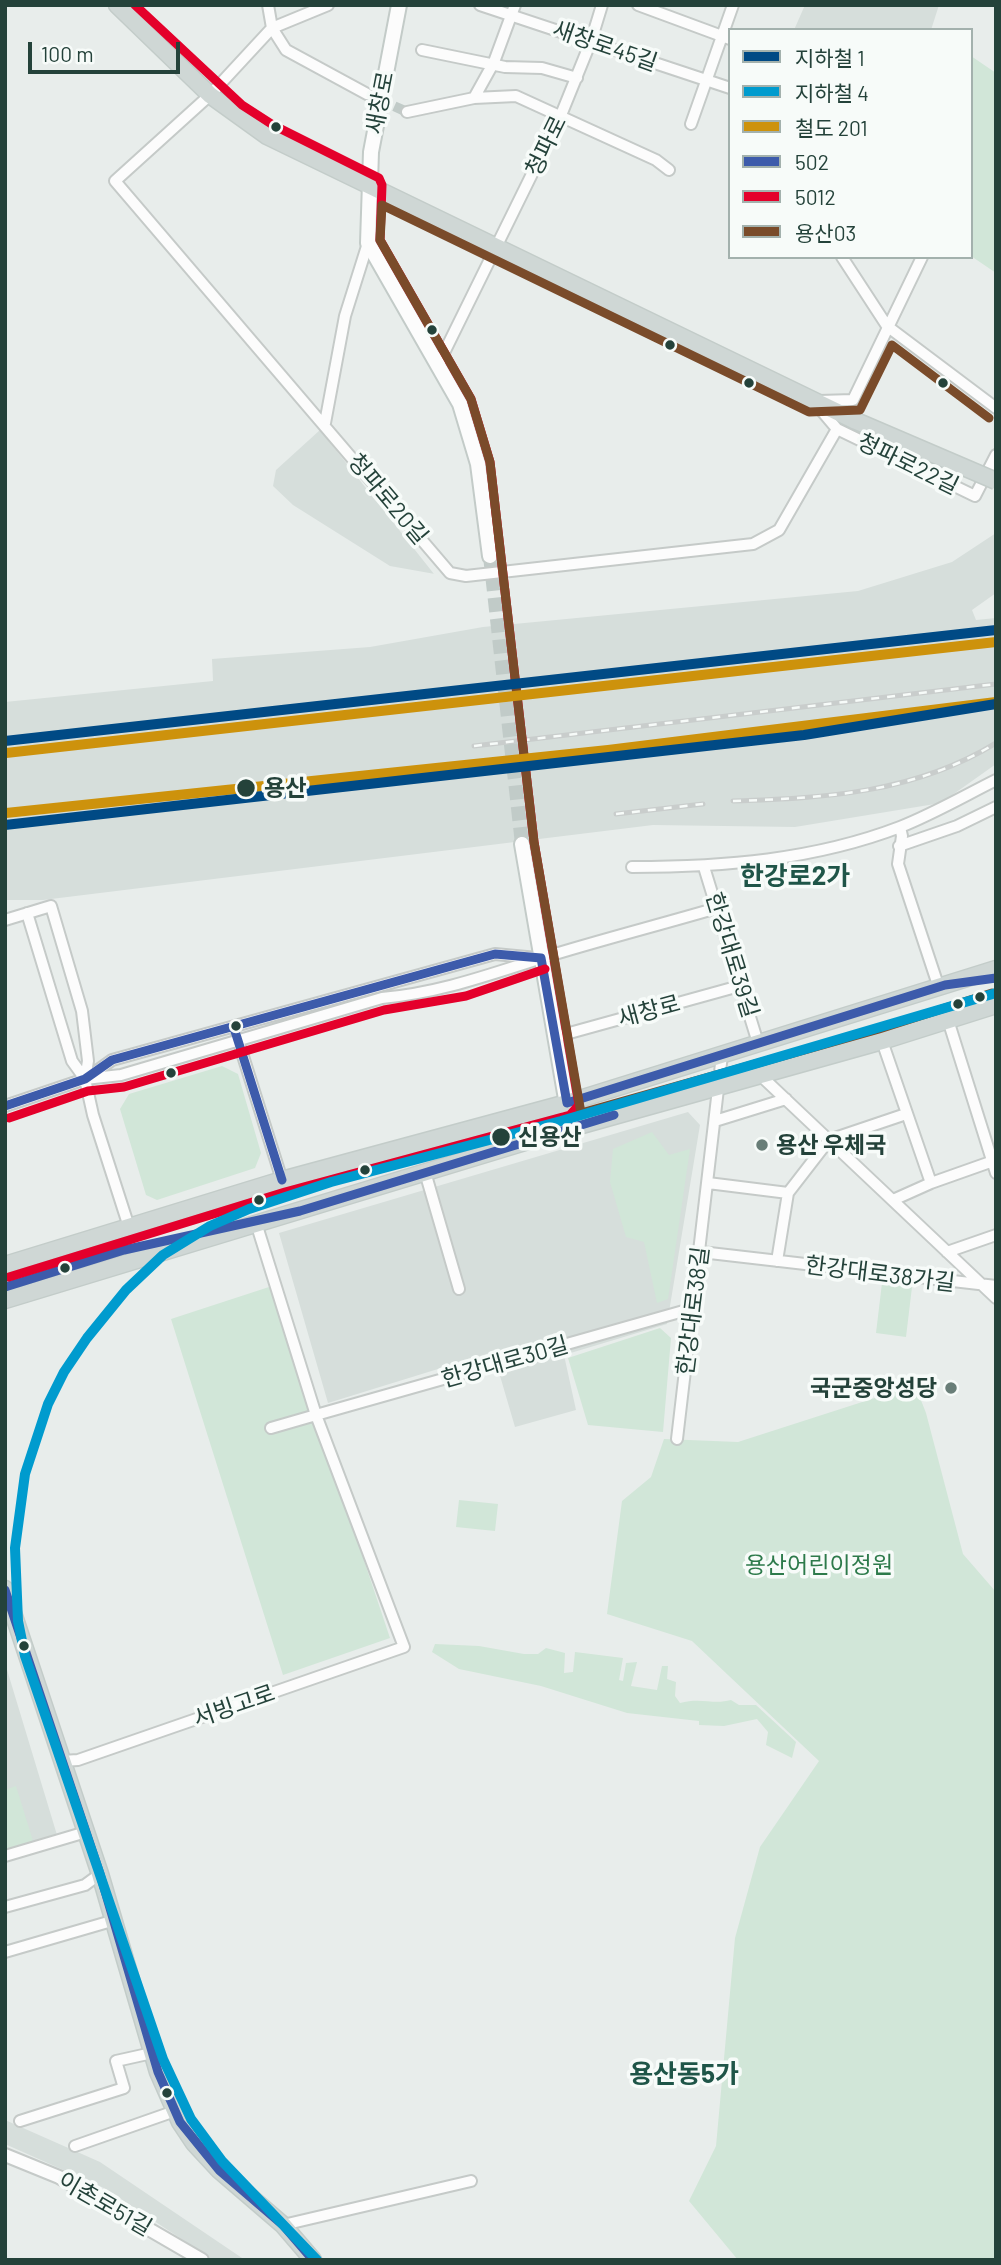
<!DOCTYPE html>
<html>
<head>
<meta charset="utf-8">
<style>
	body { margin:0 }
	#map { position:relative; width:1001px; height:2265px; overflow:hidden; background:#e8edeb; font-family:Barlow,"Noto Sans KR",sans-serif }
	canvas { display:block }
	.frame { position:absolute; inset:0; border:7px solid #24423a; pointer-events:none }
	.legend { position:absolute; left:728px; top:28px; width:245px; height:231px; box-sizing:border-box; background:#f7fbf9; border:2px solid #a3b1ad; margin:0; padding:9px 12px; list-style:none; font-size:21px; color:#24423a }
	.legend li { display:flex; align-items:center; gap:14px; height:35px }
	.legend b { width:35px; border:2px solid #a3b1ad }
	.scale { position:absolute; left:28px; top:42px; width:152px; height:32px; box-sizing:border-box; border:4px solid #24423a; border-top:0; padding-left:9px; font-size:21px; line-height:24px; white-space:nowrap; color:#24423a; -webkit-text-stroke:5px #f7fbf9; paint-order:stroke }
</style>
</head>
<body>
<div id="map">
<canvas width="1001" height="2265"></canvas>
<div class="frame"></div>
<ul class="legend">
<li><b style="height:9px;background:#004a85"></b>지하철 1</li>
<li><b style="height:9px;background:#009bce"></b>지하철 4</li>
<li><b style="height:9px;background:#cd920c"></b>철도 201</li>
<li><b style="height:9px;background:#3d5bab"></b>502</li>
<li><b style="height:9px;background:#e4002b"></b>5012</li>
<li><b style="height:9px;background:#7a4b2a"></b>용산03</li>
</ul>
<div class="scale">100 m</div>
</div>
<script>
const c = document.querySelector('canvas').getContext('2d');
c.lineJoin = 'round';
function fillPath(path, color) { c.fillStyle = color; c.fill(path, 'evenodd'); }
function trace(path, color, width, dash) { c.strokeStyle = color; c.lineWidth = width; c.lineCap = dash ? 'butt' : 'round'; c.setLineDash(dash || []); c.stroke(path); }
function label(font, color, halo, rows, align = 'center') {
  c.font = font + ' Barlow,"Noto Sans KR",sans-serif'; c.lineWidth = 7; c.setLineDash([]); c.textBaseline = 'middle'; c.strokeStyle = halo; c.fillStyle = color; for (const [text, x, y, turn = 0] of rows) {
    c.save(); c.translate(x, y); c.rotate((+turn || 0) * Math.PI / 180); c.textAlign = isNaN(turn) ? turn : align; if (halo) c.strokeText(text, 0, 0); c.fillText(text, 0, 0); c.restore();
  }
}
const built = new Path2D(`
	M805,5H939L931,30H794Z
	M320,430L434,574H435L390,566L293,505L273,486L276,470Z
	M996,533V593L972,610L976,620L996,618V764L941,803L795,827L653,825L43,900H5V702L213,681L212,659L370,647L483,627L858,591L952,562Z
	M688,1112L700,1125L667,1324L564,1355L576,1410L515,1427L493,1352L328,1403L279,1233Z
	M5,1663L57,1835L5,1850Z
	M5,2120L100,2162L245,2260H213L106,2189L5,2144Z`);
const green = new Path2D(`
	M971,56L996,73V273L971,256Z
	M222,1066L238,1074L261,1153L255,1168L157,1200L146,1195L120,1109L129,1094Z
	M652,1132L669,1155L690,1149L668,1299L657,1303L644,1242L626,1237L610,1182L613,1149Z
	M882,1283L912,1287L906,1337L876,1333Z
	M272,1286L390,1638L283,1675L171,1319Z
	M660,1328L671,1338L663,1432L588,1425L568,1358Z
	M915,1385L926,1413L963,1554L996,1592V2260H738L689,2201L716,2146L735,1938L760,1847L819,1761L692,1641L607,1614L622,1501L651,1477L664,1439L738,1442Z
	M459,1500L498,1504L495,1531L456,1527Z
	M435,1644L479,1646L524,1654H538L546,1648L565,1653L564,1673L573,1672L575,1652L623,1658L619,1680L623,1681L626,1663L637,1662L631,1686L657,1690L662,1666H668L667,1679L676,1682L675,1696L680,1703C701,1697 713,1705 731,1700L739,1705H756L796,1742L792,1758L766,1745L768,1732L757,1719L724,1726L699,1725V1721L627,1713L541,1686L459,1669L432,1652Z
	M16,1786L33,1841L5,1850V1790Z`);
const minorTunnel = new Path2D(`
	M367,94L407,112`);
const secondaryTunnel = new Path2D(`
	M490,556L522,844`);
const minor = new Path2D(`
	M268,5L272,28L286,50L367,94
	M328,5L272,28L210,95L115,181L450,573L466,576L753,544L779,530L837,429
	M480,5L730,88
	M638,5L730,39
	M422,50L505,67L542,68L577,78
	M474,98L494,62L515,5
	M407,112L474,98L516,96L656,160L669,170
	M691,124L733,5
	M842,257L887,326L996,408
	M438,365L561,115L591,41L602,5
	M819,401L853,400L922,257
	M815,403L837,429L975,496L996,455
	M325,423L345,316L368,243
	M900,827L902,836L898,864L939,988
	M899,846L957,826L996,807
	M632,867C723,867 814,860 900,827C933,814 964,796 996,780
	M704,867L758,1043
	M27,913L72,1061L85,1079
	M5,920L51,906L82,1011L88,1061L85,1079L93,1115L129,1227
	M948,1020L996,1173
	M237,1037L282,1180
	M555,1037L743,985
	M882,1041L931,1183
	M760,1075L996,1298
	M87,1078L112,1060L495,954L537,958
	M5,1106L85,1079L121,1075L382,998C439,993 488,975 542,958C600,940 659,925 717,908
	M715,1121L786,1099
	M425,1172L459,1289
	M708,1183L788,1193
	M893,1200L931,1183L996,1160
	M257,1226L316,1415L271,1428
	M701,1252L996,1286
	M947,1252L996,1235
	M777,1261L788,1193L829,1140L906,1114
	M677,1439L722,1055
	M62,1761L78,1760L404,1647L316,1415L694,1308
	M5,1856L86,1832
	M5,1907L85,1885L100,1874
	M5,1952L115,1920
	M20,2121L124,2088L116,2061L152,2053
	M75,2146L175,2111
	M283,2225L471,2181`);
const tertiary = new Path2D(`
	M5,2155L59,2177L202,2260`);
const secondary = new Path2D(`
	M399,5L371,152L368,243L460,404L478,464L490,556
	M522,844L571,1128`);
const primary = new Path2D(`
	M117,5L210,95L267,136L856,421
	M5,1265L282,1180L567,1103L996,969
	M5,1300L571,1128L882,1041L996,1005
	M5,1589L100,1874L158,2072L180,2122L194,2143L219,2170L283,2225L313,2260`);
const rail = new Path2D(`
	M474,746L996,684
	M733,801C826,798 915,793 996,743
	M616,814L703,804`);
const primaryBridge = new Path2D(`
	M856,421L996,481`);
const bus1 = new Path2D(`
	M234,1028L282,1180
	M5,1106L85,1079L112,1060L495,954L541,958L567,1103L945,985L996,978
	M5,1287L124,1250L300,1211L614,1115
	M5,1590L100,1874L158,2072L180,2122L219,2170L283,2225L313,2260`);
const bus2 = new Path2D(`
	M9,1118L88,1091L124,1087L384,1010L466,996L545,969
	M9,1277L285,1192L570,1115L579,1105L534,842L490,462L471,399L380,240L382,185L379,178L273,125L242,105L135,5`);
const bus3 = new Path2D(`
	M989,418L892,345L860,410L809,412L382,205L380,240L471,399L490,462L534,842L581,1113L879,1029L992,993`);
const rail1 = new Path2D(`
	M6,753L996,642
	M6,813L608,750L996,702`);
const metro1 = new Path2D(`
	M5,741L996,630
	M5,825L804,735L996,704`);
const metro2 = new Path2D(`
	M317,2260L222,2161L191,2119L163,2059L25,1656L18,1621L15,1548L25,1474L48,1404L64,1372L87,1338L126,1290L163,1255L210,1226L249,1209L331,1182L561,1121L996,993`);
const markers = [
	[276,127,6,"#24423a"],
	[432,330,6,"#24423a"],
	[670,345,6,"#24423a"],
	[749,383,6,"#24423a"],
	[943,383,6,"#24423a"],
	[246,788,10,"#24423a"],
	[980,997,6,"#24423a"],
	[958,1004,6,"#24423a"],
	[236,1026,6,"#24423a"],
	[171,1073,6,"#24423a"],
	[501,1137,10,"#24423a"],
	[762,1145,7,"#697e78"],
	[365,1170,6,"#24423a"],
	[259,1200,6,"#24423a"],
	[65,1268,6,"#24423a"],
	[951,1388,7,"#697e78"],
	[24,1646,6,"#24423a"],
	[167,2093,6,"#24423a"]
];
const streetNames = [
	["새창로45길",605,46,19],
	["새창로",380,103,-79],
	["청파로",546,146,-64],
	["청파로22길",908,464,26],
	["청파로20길",388,499,50],
	["한강대로39길",732,955,73],
	["새창로",649,1011,-15],
	["한강대로38가길",880,1274,7],
	["한강대로38길",693,1311,-83],
	["한강대로30길",505,1362,-16],
	["서빙고로",234,1706,-19],
	["이촌로51길",105,2204,30]
];
const stopNames = [
	["용산",264,788],
	["신용산",518,1137]
];
const poiNames = [
	["용산 우체국",776,1145],
	["국군중앙성당",937,1388,"right"]
];
const parkNames = [
	["용산어린이정원",819,1565]
];
const quarterNames = [
	["한강로2가",795,876],
	["용산동5가",684,2074]
];
fillPath(built, '#d6dedb');
fillPath(green, '#d1e6d8');
trace(minorTunnel, '#c1cbc8', 10, [10, 5]);
trace(secondaryTunnel, '#c1cbc8', 14, [14, 7]);
trace(minor, '#c5cac8', 14);
trace(tertiary, '#c5cac8', 16);
trace(secondary, '#c3cbc8', 18);
trace(primary, '#c3ccc9', 19);
trace(minor, '#fcfcfc', 10);
trace(tertiary, '#fcfcfc', 12);
trace(secondary, '#fcfcfc', 14);
trace(primary, '#cfd7d5', 16);
trace(rail, '#c9cdcc', 5);
trace(rail, '#f7fbf9', 2.5, [8]);
trace(primaryBridge, '#c3ccc9', 19, []);
trace(primaryBridge, '#cfd7d5', 16);
trace(bus1, '#3d5bab', 9);
trace(bus2, '#e4002b', 9);
trace(bus3, '#7a4b2a', 9);
trace(rail1, '#cd920c', 10);
trace(metro1, '#004a85', 10);
trace(metro2, '#009bce', 10);
for (const [x, y, r, color] of markers) { const dot = new Path2D(); dot.arc(x, y, r, 0, 2 * Math.PI); c.fillStyle = color; c.fill(dot); trace(dot, '#f7fbf9', 2.5); }
label('23px', '#24423a', '#f7fbf9', streetNames);
label('bold 23px', '#24423a', '#f7fbf9', stopNames, 'left');
label('bold 23px', '#24423a', '#f7fbf9', poiNames, 'left');
label('23px', '#2d7a4b', '#f7fbf9', parkNames);
label('bold 26px', '#1f5548', '#f7fbf9', quarterNames);
</script>
</body>
</html>
